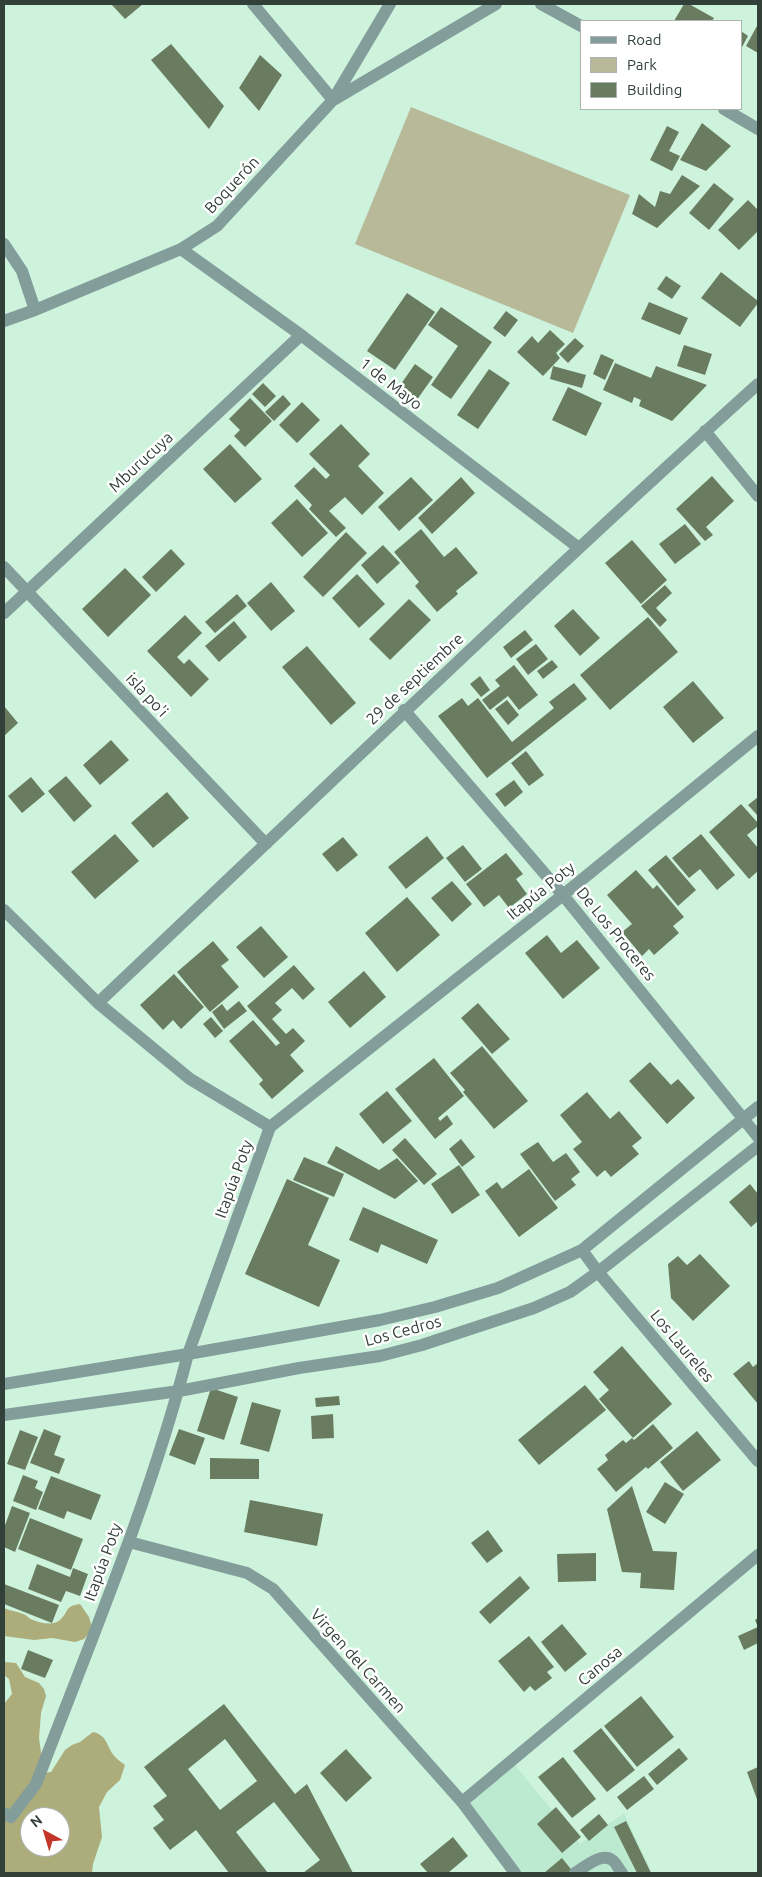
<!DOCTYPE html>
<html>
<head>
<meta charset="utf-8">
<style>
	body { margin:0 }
	#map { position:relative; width:762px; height:1877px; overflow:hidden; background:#cdf3dd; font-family:Ubuntu,sans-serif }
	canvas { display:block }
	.frame { position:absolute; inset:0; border:5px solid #314038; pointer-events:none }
	.legend { position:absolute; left:580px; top:20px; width:162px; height:90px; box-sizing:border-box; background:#fff; border:1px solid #adb3af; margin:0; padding:6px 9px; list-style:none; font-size:15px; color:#314038 }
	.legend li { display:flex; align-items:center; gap:10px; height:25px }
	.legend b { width:25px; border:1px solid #adb3af }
	.north { position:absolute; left:20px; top:1807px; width:50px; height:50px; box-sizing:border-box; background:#fff; border:1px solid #adb3af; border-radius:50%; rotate:321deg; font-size:14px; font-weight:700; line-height:20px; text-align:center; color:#314038 }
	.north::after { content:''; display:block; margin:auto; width:18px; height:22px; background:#c33529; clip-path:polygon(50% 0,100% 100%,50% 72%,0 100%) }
</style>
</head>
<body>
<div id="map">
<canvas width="762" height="1877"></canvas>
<div class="frame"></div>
<ul class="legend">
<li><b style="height:6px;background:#839d9a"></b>Road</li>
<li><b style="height:14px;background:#b8b998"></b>Park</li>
<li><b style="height:14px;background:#6a7c5f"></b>Building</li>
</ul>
<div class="north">N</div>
</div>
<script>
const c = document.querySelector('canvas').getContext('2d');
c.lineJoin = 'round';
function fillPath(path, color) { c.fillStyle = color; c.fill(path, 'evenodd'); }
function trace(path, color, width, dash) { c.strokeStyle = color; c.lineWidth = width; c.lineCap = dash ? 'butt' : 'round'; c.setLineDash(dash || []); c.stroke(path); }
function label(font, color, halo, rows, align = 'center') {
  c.font = font + ' Ubuntu,sans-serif'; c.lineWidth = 5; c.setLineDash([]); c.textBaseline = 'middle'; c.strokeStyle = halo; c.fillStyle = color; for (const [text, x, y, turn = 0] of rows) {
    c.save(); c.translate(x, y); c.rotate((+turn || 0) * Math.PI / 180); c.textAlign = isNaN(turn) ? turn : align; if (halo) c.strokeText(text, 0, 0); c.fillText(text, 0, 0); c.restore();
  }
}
const built = new Path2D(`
	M513,1763L580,1844L624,1813L652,1873H519L464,1806Z`);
const green = new Path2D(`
	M411,107L630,195L573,333L355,244Z`);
const forest = new Path2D(`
	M80,1604L89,1617L91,1624L90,1632L84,1639L75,1642L52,1638L34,1640L4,1636V1608C10,1611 17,1611 23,1614C27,1615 29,1619 33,1620C40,1623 54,1626 60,1620C69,1612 64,1606 80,1604Z
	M4,1662L16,1663L25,1677L39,1683L44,1689L46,1696L41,1713L39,1738L44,1773L51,1772L65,1750L72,1745L80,1742L93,1732C106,1735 106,1743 112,1753C115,1758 121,1762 125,1765L120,1780L107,1792L99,1807L102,1837L93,1864L92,1873H4V1704L12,1694L9,1679L4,1675ZM30,1817H60V1847H30Z`);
const building = new Path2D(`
	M111,4H143L125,19Z
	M684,4H689L714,18L712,21H674Z
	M758,24V53L746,46Z
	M741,31L748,36L741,49Z
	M171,44L224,106L209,129L151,60Z
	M260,55L282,75L259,111L239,88Z
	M702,123L731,146L706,171L680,160Z
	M667,126L679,132L669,151L680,156L672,171L650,160Z
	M682,175L700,186L657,228L632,214L639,194L655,207L660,191L670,194Z
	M714,183L734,199L709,230L689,213Z
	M748,200L758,210V231L739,250L718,230Z
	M721,272L758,301V303L740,327L701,298Z
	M666,276L681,286L672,299L657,289Z
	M407,293L435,312L395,370L367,351Z
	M649,302L688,318L680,335L641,319Z
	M441,307L492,342L451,399L431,385L458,346L428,325Z
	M506,311L518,320L505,337L493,328Z
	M550,330L565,344L556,353L560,358L543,376L517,352L532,336L538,343Z
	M575,338L584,346L568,363L559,354Z
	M684,345L712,354L705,375L677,366Z
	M601,354L614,360L605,380L593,374Z
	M615,363L651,378L656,366L707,385L672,421L639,406L641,400L634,397L632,403L603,390Z
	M415,364L433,377L414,404L396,391Z
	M553,366L586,375L582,388L550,379Z
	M489,369L510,383L478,429L457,415Z
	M263,383L276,396L265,407L252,394Z
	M568,387L602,403L586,436L552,420Z
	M283,395L291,404L274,421L265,412Z
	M250,398L272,421L245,447L234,436L240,430L229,419Z
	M302,402L320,420L297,443L279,425Z
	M341,424L370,454L358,466L384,493L362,515L345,497L329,511L346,528L336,537L309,509L312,505L294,486L314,467L326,479L330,475L309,454Z
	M230,444L262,479L235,503L203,469Z
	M712,476L734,501L706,527L713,535L705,541L676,509Z
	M411,477L433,500L399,531L378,507Z
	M461,477L475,493L432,534L418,518Z
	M297,499L328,533L302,557L271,523Z
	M685,524L701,544L675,564L659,544Z
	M421,529L444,557L456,547L478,573L456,591L458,594L437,612L415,586L419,582L394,552Z
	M346,532L367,553L323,597L303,577Z
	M632,540L667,580L641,604L605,563Z
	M383,545L400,563L377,584L361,565Z
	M171,549L185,564L156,592L142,577Z
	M125,568L151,595L108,637L82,609Z
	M357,574L385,604L359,628L332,598Z
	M271,582L295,611L271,631L247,603Z
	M665,585L672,593L656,608L667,620L660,627L641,606Z
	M237,594L247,606L215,633L205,622Z
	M409,599L431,620L390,660L369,639Z
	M573,609L600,638L580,656L554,626Z
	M185,615L202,633L177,657L184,664L189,659L209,679L191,697L147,651Z
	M648,617L678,652L610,710L580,675Z
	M234,621L247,637L219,662L205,646Z
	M525,630L533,640L511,658L503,647Z
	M536,644L548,659L528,675L516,659Z
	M307,646L356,703L331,725L282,667Z
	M552,660L558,667L543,679L537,671Z
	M514,665L538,695L519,710L508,696L490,710L482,700L500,686L495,680Z
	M480,676L490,690L481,697L470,684Z
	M693,681L724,718L693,743L663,707Z
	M574,683L587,699L487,778L438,716L462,698L468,706L478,698L512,742L554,708L549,702Z
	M507,700L519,715L508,725L495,709Z
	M4,706L18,723L4,736Z
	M111,740L129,760L100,785L83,765Z
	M526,751L544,775L529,786L511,763Z
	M66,776L92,806L74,822L48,791Z
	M31,777L45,794L22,813L8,796Z
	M514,780L523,792L505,807L495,794Z
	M167,792L189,818L153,848L131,823Z
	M758,797V816L748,805Z
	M741,804L758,823V826L747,835L758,848V871L749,879L709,832Z
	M115,834L139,861L95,899L71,872Z
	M701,834L735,875L717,890L700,869L689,878L672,858Z
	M427,836L444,858L406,889L388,867Z
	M343,837L358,855L337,872L322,854Z
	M463,845L482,869L465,882L446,858Z
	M506,853L523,874L516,879L527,894L509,908L499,895L484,907L466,884Z
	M666,855L696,890L678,906L648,870Z
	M636,870L653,889L657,885L684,917L673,926L679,933L654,955L649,949L642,956L622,932L632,924L607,895Z
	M452,881L472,904L452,922L431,898Z
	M407,897L440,935L397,972L365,933Z
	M261,926L288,957L264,978L236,947Z
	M547,935L561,953L577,940L600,968L563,999L525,953Z
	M213,941L229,960L221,966L239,987L210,1012L177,972Z
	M294,965L315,989L303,1000L292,988L275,1003L282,1010L272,1019L286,1034L293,1028L305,1041L290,1055L304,1071L272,1099L259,1084L263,1080L229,1041L253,1020L276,1046L280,1043L247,1006Z
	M364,971L386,997L350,1028L328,1002Z
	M174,974L204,1007L181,1029L173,1020L163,1030L140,1005Z
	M239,1001L247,1011L224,1029L212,1012L222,1004L227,1011Z
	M478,1003L510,1039L492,1054L461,1018Z
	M211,1017L223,1031L215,1038L203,1024Z
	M482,1046L528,1101L494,1129L463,1092L465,1090L450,1073Z
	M434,1058L464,1096L438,1118L440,1121L447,1115L453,1124L435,1139L395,1089Z
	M650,1062L671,1085L678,1079L695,1098L667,1124L629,1081Z
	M387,1091L412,1121L383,1144L359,1114Z
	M587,1092L610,1119L619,1111L642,1138L632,1146L639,1154L611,1177L605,1170L597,1177L573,1149L582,1142L560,1115Z
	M405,1138L437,1174L424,1185L392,1150Z
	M461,1139L475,1157L462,1167L449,1149Z
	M538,1142L553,1162L566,1153L580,1172L571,1179L576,1185L555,1201L520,1154Z
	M336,1146L379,1170L397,1158L418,1181L395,1199L327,1163Z
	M304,1157L344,1174L334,1197L293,1180Z
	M459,1165L480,1195L452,1214L431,1184Z
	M529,1169L558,1208L519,1237L485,1191L497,1182L502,1189Z
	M287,1179L329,1198L308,1245L340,1260L319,1307L245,1274Z
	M750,1184L758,1194V1221L751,1227L729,1202Z
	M363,1207L438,1240L427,1264L381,1244L378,1253L349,1240Z
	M700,1254L730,1286L693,1321L671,1298L668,1264L678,1256L687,1265Z
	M622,1346L672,1404L633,1438L599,1399L609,1390L593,1372Z
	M749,1361L753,1367L758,1363V1404L733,1374Z
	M585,1385L606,1410L539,1465L518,1440Z
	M211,1388L238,1397L224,1440L197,1431Z
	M339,1396L340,1405L316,1407L315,1398Z
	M252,1402L281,1410L269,1452L240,1444Z
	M333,1414L334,1438L312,1439L311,1416Z
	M653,1424L673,1448L648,1469L646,1467L616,1492L597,1469L608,1460L605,1455L623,1440L626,1443L632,1438L634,1440Z
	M44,1429L61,1436L54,1455L65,1459L59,1474L30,1463Z
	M179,1429L205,1438L195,1465L169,1455Z
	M20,1430L38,1437L25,1470L7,1464Z
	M697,1431L721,1460L683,1491L660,1462Z
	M210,1458L259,1459V1479H210Z
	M23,1475L38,1481L35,1488L43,1492L36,1510L13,1501Z
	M51,1476L101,1495L91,1520L67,1511L64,1519L38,1509Z
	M665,1482L684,1494L665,1524L646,1512Z
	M632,1486L653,1551L677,1552L674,1590L640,1588L641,1573L622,1572L607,1509Z
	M250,1500L323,1514L317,1546L244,1532Z
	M12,1506L30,1513L15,1552L4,1547V1528Z
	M30,1518L83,1539L71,1570L18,1549Z
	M488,1530L503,1551L487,1563L471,1543Z
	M596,1553V1581L558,1582L557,1554Z
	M37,1564L70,1577L73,1568L88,1574L80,1596L66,1591L61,1602L28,1589Z
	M520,1576L530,1588L490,1624L479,1612Z
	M4,1584L59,1605L52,1623L4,1604Z
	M758,1618V1643L744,1650L738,1636L758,1627L755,1620Z
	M562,1624L587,1654L565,1672L541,1642Z
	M529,1636L554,1667L547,1672L552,1678L535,1691L530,1686L524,1692L498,1661Z
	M28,1650L53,1660L45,1678L21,1669Z
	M641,1696L674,1737L637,1767L604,1726Z
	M224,1704L295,1794L307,1784L353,1873H303L320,1860L274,1802L236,1832L268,1873H229L196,1830L170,1850L153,1828L164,1820L153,1806L167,1796L144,1767ZM225,1739L257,1781L220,1810L188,1769Z
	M601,1728L635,1770L607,1792L573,1751Z
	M679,1748L688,1759L657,1785L648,1774Z
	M346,1749L372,1778L346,1802L320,1773Z
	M563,1757L596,1799L572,1818L538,1777Z
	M758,1767V1802L747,1772Z
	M644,1776L654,1789L627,1810L617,1797Z
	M556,1807L581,1837L562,1853L537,1824Z
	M599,1814L608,1825L589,1841L580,1830Z
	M626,1821L651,1873H637L614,1827Z
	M453,1837L468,1856L448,1873H428L420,1864Z
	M562,1858L574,1873H544Z`);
const minor = new Path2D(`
	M253,4L333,100
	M541,4L581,26
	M335,99L496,4
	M724,109L758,129
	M4,244L22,271L35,310
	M181,249L301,335L579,548
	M4,321L35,310L181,249L217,226L333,100L390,4
	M705,431L758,496
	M4,567L266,844
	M4,613L301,335
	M404,710L563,895L758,1137
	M4,910L98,1003L190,1079L270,1127
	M98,1003C317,796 534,586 758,384
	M582,1250L598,1272L758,1461
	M4,1384L188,1354L380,1320L435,1307L498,1288L582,1250L758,1107
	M4,1415L179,1391L299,1368L380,1356L422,1345L534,1308L570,1292L598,1272L758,1146
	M129,1542L247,1573L273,1589L462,1802L515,1873
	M462,1802L758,1555
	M4,1813L11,1817L36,1784C90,1642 150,1501 188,1354L270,1127L563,895L758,736
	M575,1873C584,1868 601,1852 612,1860C616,1862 619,1870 622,1873`);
const streetNames = [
	["Boquerón",232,185,-47],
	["1 de Mayo",391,384,38],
	["Mburucuya",141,462,-43],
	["29 de septiembre",415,679,-43],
	["isla po'i",147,695,47],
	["Itapúa Poty",541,891,-39],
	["De Los Proceres",616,934,51],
	["Itapúa Poty",234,1179,-70],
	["Los Cedros",403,1331,-15],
	["Los Laureles",682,1346,50],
	["Itapúa Poty",103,1562,-70],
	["Virgen del Carmen",358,1661,48],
	["Canosa",600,1666,-40]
];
fillPath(built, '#bcead0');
fillPath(green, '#b8b998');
fillPath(forest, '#adad7c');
fillPath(building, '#6a7c5f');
trace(minor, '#839d9a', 12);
label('16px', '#314038', '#fff', streetNames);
</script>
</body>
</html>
